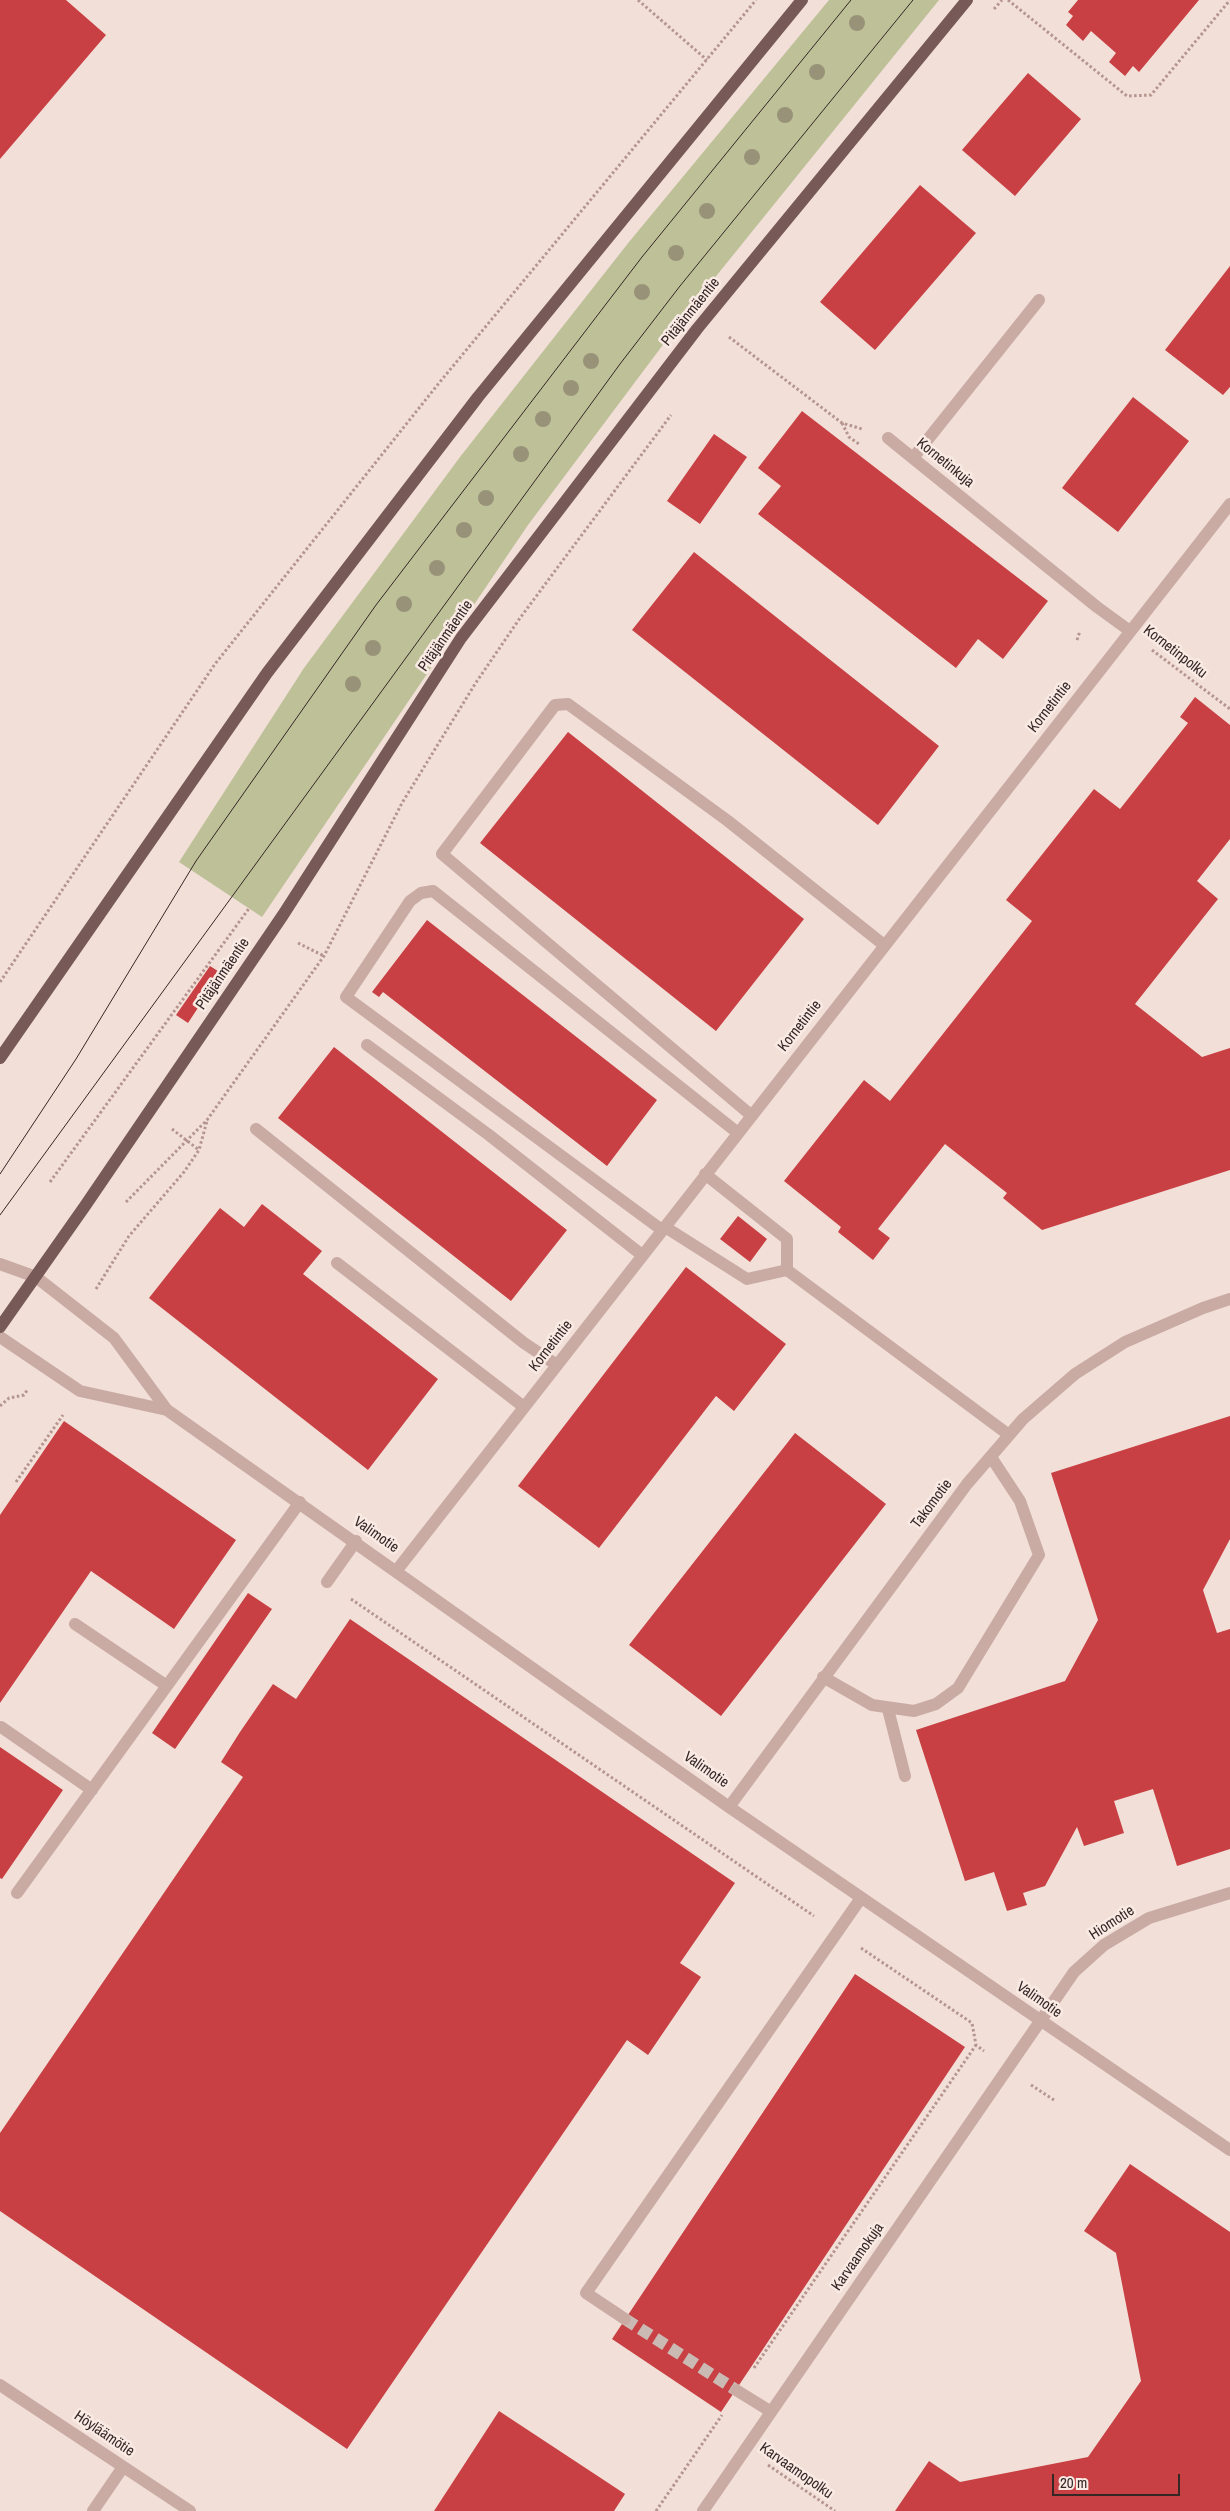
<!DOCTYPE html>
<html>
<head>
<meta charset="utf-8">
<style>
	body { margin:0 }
	#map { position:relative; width:1230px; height:2511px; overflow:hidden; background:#f1dfd8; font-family:"Archivo Narrow",sans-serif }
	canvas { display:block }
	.scale { position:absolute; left:1052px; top:2474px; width:128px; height:22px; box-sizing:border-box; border:2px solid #352726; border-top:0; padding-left:6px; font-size:15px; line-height:18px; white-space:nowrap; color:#352726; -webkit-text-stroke:4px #f9eae4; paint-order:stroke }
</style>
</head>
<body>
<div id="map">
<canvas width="1230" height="2511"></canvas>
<div class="scale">20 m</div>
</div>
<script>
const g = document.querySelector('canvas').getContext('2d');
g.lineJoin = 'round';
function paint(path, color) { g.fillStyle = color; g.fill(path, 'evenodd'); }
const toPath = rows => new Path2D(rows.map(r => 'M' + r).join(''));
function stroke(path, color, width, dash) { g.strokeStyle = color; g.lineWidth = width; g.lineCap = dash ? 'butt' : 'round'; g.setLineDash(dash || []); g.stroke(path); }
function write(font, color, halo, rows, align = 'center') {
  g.font = font + ' "Archivo Narrow",sans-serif'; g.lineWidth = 5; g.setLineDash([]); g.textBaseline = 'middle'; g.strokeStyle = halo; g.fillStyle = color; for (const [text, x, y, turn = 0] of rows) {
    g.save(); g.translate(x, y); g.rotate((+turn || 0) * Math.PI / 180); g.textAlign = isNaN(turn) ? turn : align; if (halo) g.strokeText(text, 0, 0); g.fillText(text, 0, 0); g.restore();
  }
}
const green = toPath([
	[829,0,939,0,692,306,528,525,262,917,179,862,304,668,460,457,629,242]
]);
const building = toPath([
	[0,0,66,0,106,35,0,159],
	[1078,0,1199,0,1139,72,1133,66,1125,76,1109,62,1116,53,1091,31,1083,41,1066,25,1073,16,1068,12],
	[1028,73,1081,119,1015,196,962,150],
	[920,185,976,233,875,350,820,302],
	[1230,266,1230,387,1223,395,1165,350],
	[1133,397,1189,441,1118,532,1062,488],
	[802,411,1048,601,1003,659,978,639,956,668,758,514,781,486,758,468],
	[714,434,747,457,700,524,667,501],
	[694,552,939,746,878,825,632,630],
	[1195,697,1230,725,1230,839,1197,881,1218,899,1135,1004,1202,1057,1230,1048,1230,1170,1042,1230,1003,1198,1007,1193,945,1144,878,1229,890,1238,873,1260,838,1232,841,1227,784,1181,864,1080,890,1101,1032,921,1006,900,1094,789,1120,809,1188,723,1180,717],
	[568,732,804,919,716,1031,480,843],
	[427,920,657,1100,607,1166,383,992,379,997,372,992],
	[210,966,221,973,188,1023,176,1015],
	[334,1047,567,1230,511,1301,278,1118],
	[262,1204,322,1251,303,1274,438,1379,368,1470,149,1298,220,1208,244,1227],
	[738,1216,767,1239,750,1262,720,1239],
	[686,1267,786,1344,734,1411,716,1396,599,1548,518,1486],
	[1230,1416,1230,1539,1203,1590,1217,1633,1230,1629,1230,1849,1177,1866,1153,1789,1114,1801,1124,1833,1084,1846,1077,1827,1045,1886,1023,1893,1027,1905,1007,1911,994,1872,965,1881,916,1730,1065,1681,1098,1620,1051,1473],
	[64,1421,236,1540,174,1629,91,1571,0,1703,0,1515],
	[795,1433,886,1504,721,1716,629,1645],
	[248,1593,272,1609,175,1749,152,1733],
	[350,1619,735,1883,680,1963,701,1977,648,2055,627,2040,347,2449,0,2211,0,2133,243,1777,221,1762,240,1732,273,1684,296,1699],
	[0,1747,63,1790,2,1879,0,1878],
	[855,1974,965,2047,721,2412,612,2339],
	[1130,2164,1230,2232,1230,2511,895,2511,929,2461,960,2482,1088,2457,1141,2381,1116,2253,1084,2231],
	[499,2411,625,2494,614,2511,434,2511]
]);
const minorTunnel = toPath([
	[625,2319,736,2390]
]);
const path = toPath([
	[638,0,707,60],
	[1008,0,1127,96,1151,95,1230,0],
	[994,9,1002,0],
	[729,337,842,423,862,429],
	[842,423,849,437,859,444],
	[1077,640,1080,631],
	[1152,650,1230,709],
	[298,943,324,956],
	[0,982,215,664,439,383,756,0],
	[172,1129,199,1150],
	[50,1182,250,907],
	[126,1202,207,1120,324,956,402,803,475,684,520,618,671,415],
	[96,1289,129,1236,184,1172,199,1150,207,1121],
	[0,1406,9,1398,24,1395,28,1389],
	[16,1482,63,1415],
	[351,1599,814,1916],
	[861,1948,972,2023,976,2045,984,2051],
	[1031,2085,1054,2100],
	[754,2368,976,2045],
	[768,2465,835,2511],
	[656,2511,722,2415]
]);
const minor = toPath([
	[888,438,1097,607,1130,631],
	[913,458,1039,300],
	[367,1045,489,1135,642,1255],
	[752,1116,442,854,555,705,568,704,728,821,884,945],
	[256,1129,524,1343,557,1365],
	[705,1174,787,1239,787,1270,1009,1435],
	[665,1227,747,1279,787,1270],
	[662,1230,346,997,410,901,421,893,433,891,738,1133],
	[337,1263,524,1407],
	[0,1264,36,1277,114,1338,167,1410,729,1807,1230,2150],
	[0,1337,80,1391,167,1410],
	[397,1570,1230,504],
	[327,1582,356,1541],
	[75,1624,167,1686],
	[823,1677,872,1705,914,1711,936,1704,958,1688,1039,1555,1020,1501,991,1457],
	[888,1709,905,1776],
	[1,1727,92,1790],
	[729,1807,967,1484,1023,1419,1075,1374,1125,1342,1203,1308,1230,1299],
	[17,1893,300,1502],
	[625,2319,586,2293,861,1898],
	[0,2385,190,2511],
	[736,2390,770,2411],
	[93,2511,123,2467],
	[703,2511,1074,1972,1104,1945,1149,1918,1230,1893]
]);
const major = toPath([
	[0,1058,267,673,478,397,802,0],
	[0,1327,85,1206,283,915,461,638,697,329,967,0]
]);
const tram = toPath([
	[0,1174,76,1059,196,861,376,605,642,257,851,0],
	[0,1215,620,364,680,286,913,0]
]);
const trees = [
	[857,23],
	[817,72],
	[785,115],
	[752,157],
	[707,211],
	[676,253],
	[642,292],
	[591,361],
	[571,388],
	[543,419],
	[521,454],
	[486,498],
	[464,530],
	[437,568],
	[404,604],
	[373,648],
	[353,684]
];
const streetNames = [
	["Pitäjänmäentie",691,312,-51],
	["Kornetinkuja",945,463,39],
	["Pitäjänmäentie",446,636,-55],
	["Kornetinpolku",1175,652,38],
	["Kornetintie",1050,707,-52],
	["Pitäjänmäentie",223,974,-56],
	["Kornetintie",800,1026,-52],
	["Kornetintie",551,1346,-52],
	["Takomotie",932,1504,-53],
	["Valimotie",376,1535,35],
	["Valimotie",706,1770,35],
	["Hiomotie",1112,1923,-33],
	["Valimotie",1039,2000,35],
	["Karvaamokuja",858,2257,-55],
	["Höyläämötie",104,2434,34],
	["Karvaamopolku",796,2471,35]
];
paint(green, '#bec098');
paint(building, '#c84043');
stroke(minorTunnel, '#cbbab4', 12, [12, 6]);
stroke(path, '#b5958e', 3, [2.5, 2.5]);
stroke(minor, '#c9aba4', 12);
stroke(major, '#775957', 12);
stroke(tram, '#352726', 1);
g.fillStyle = '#989278';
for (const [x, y] of trees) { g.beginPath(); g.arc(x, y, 8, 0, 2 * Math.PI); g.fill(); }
write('15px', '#352726', '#f9eae4', streetNames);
</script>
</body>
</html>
